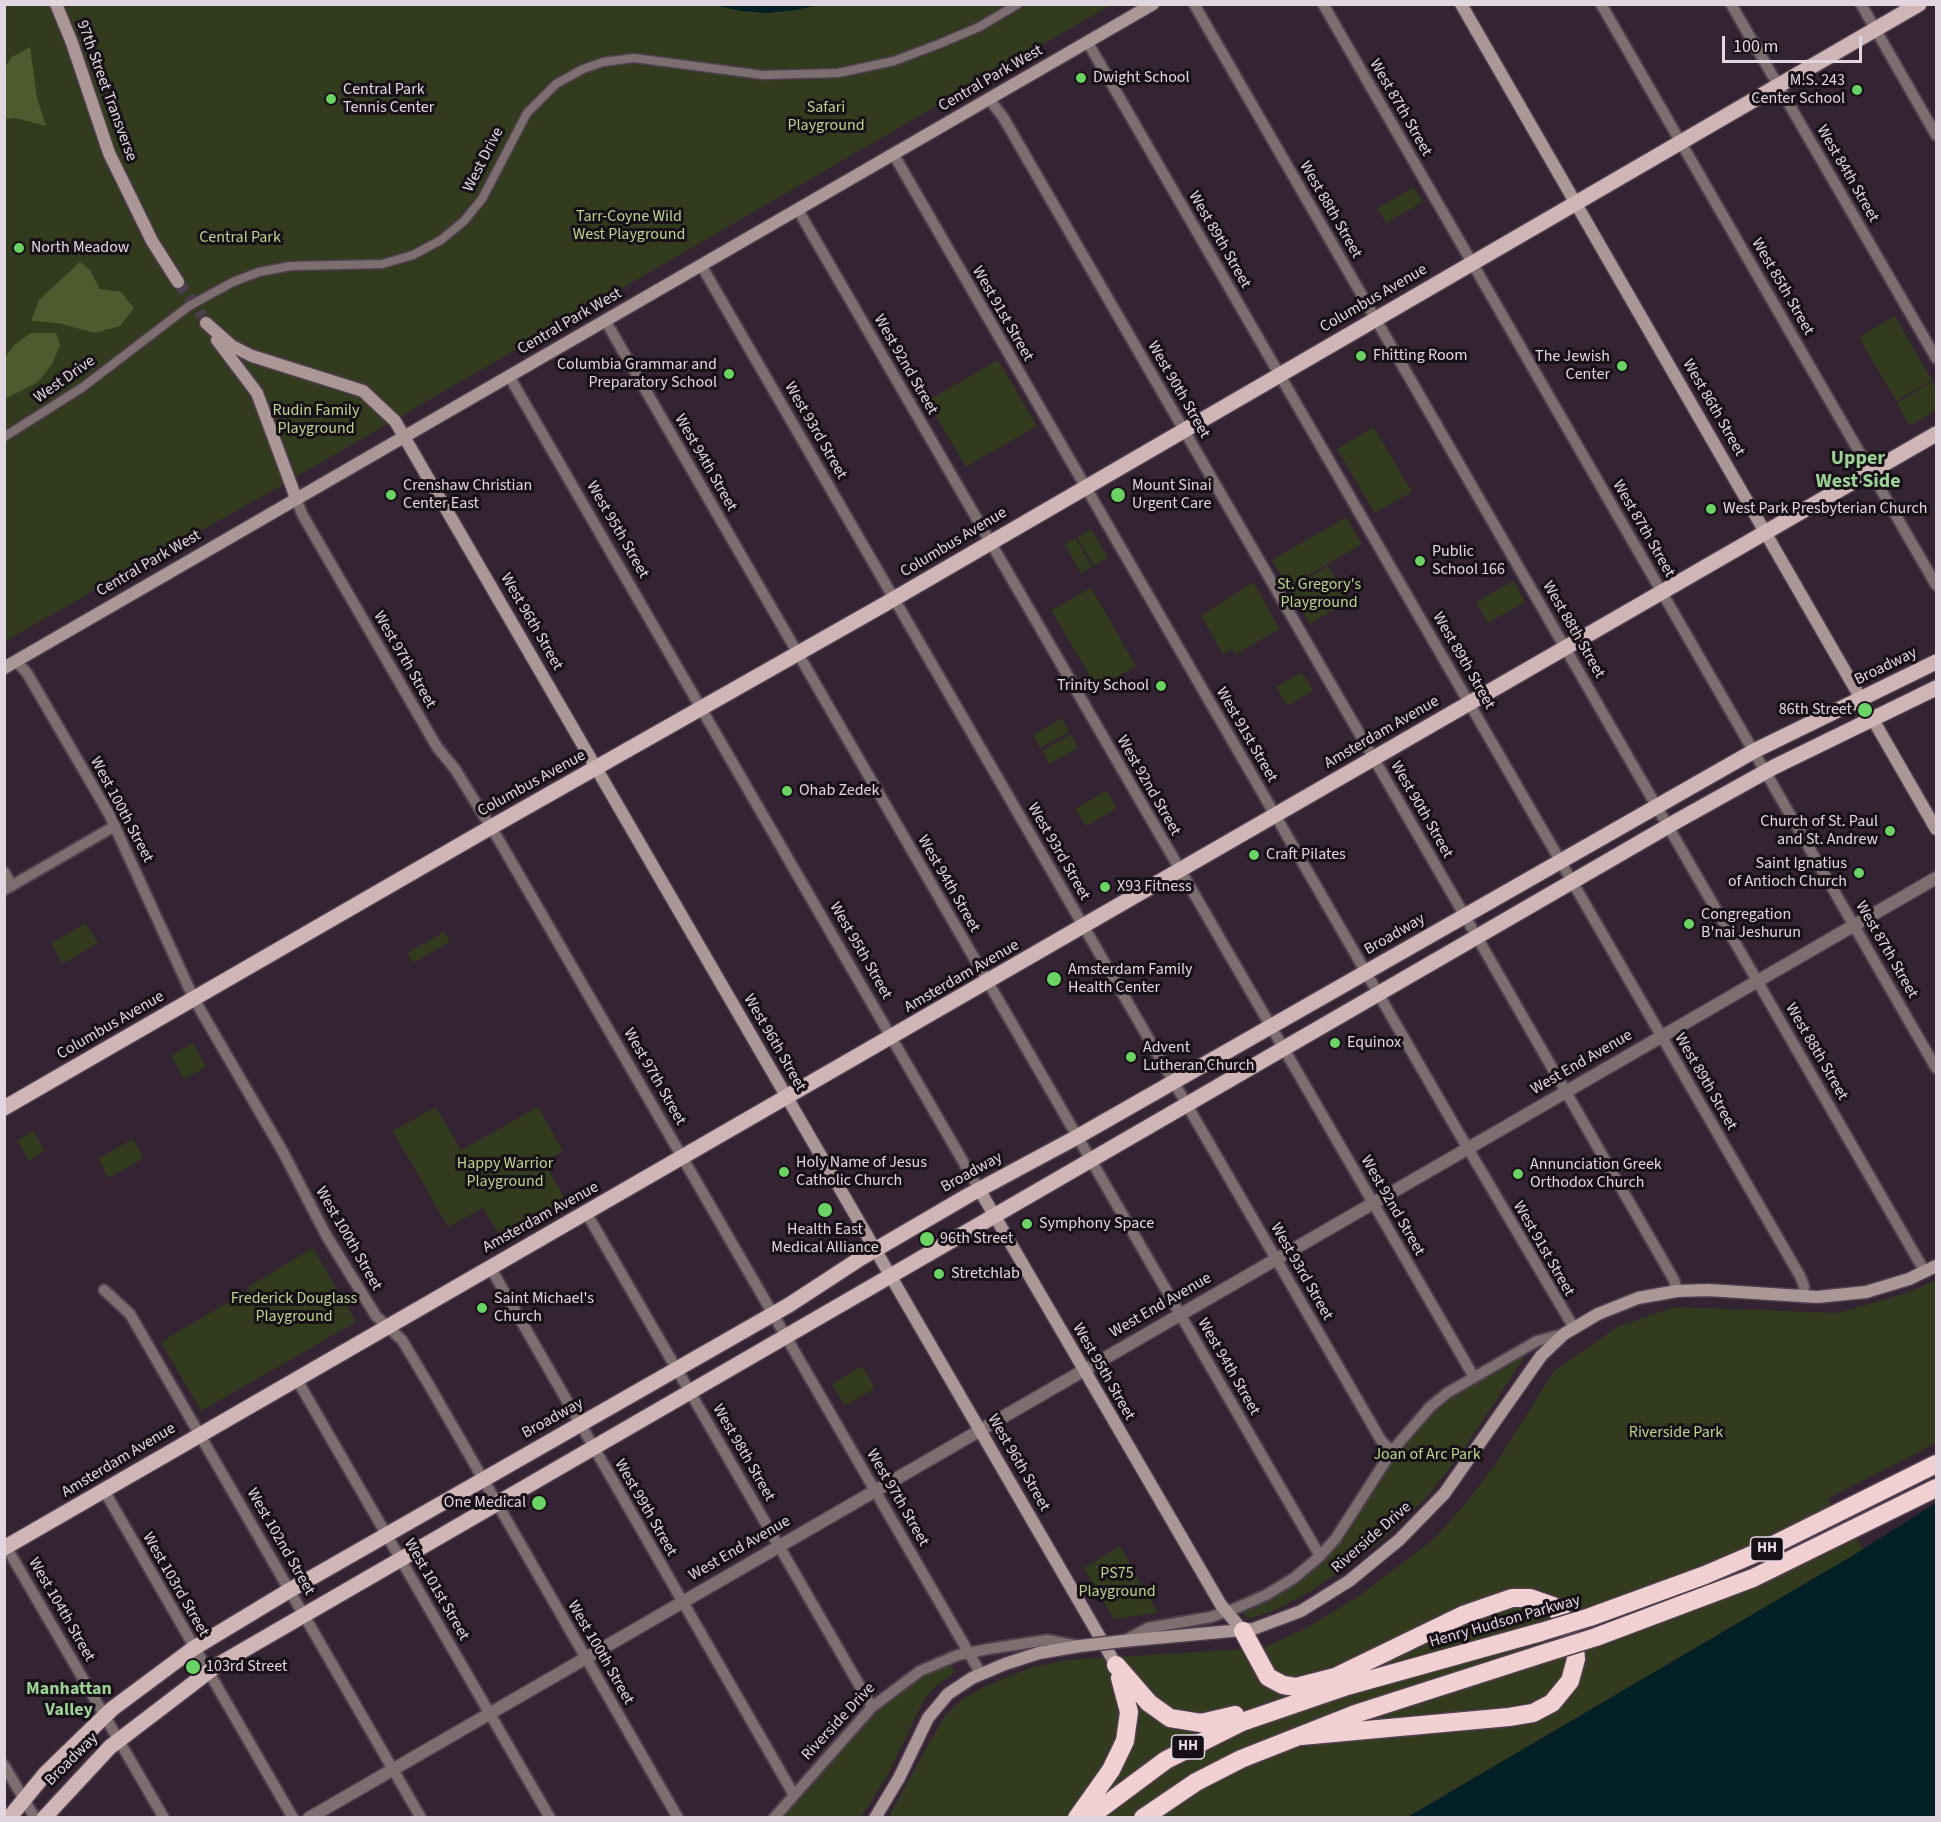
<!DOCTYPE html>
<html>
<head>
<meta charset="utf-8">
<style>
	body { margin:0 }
	#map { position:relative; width:1941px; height:1822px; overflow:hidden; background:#342333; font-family:"Source Sans 3",sans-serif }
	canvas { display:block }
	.frame { position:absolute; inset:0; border:6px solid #e2d7e1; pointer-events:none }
	.scale { position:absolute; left:1722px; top:36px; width:140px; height:27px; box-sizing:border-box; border:3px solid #e2d7e1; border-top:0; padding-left:8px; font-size:18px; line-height:21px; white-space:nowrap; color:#e2d7e1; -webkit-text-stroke:4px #171017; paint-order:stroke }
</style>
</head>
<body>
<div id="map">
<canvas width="1941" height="1822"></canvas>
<div class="frame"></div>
<div class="scale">100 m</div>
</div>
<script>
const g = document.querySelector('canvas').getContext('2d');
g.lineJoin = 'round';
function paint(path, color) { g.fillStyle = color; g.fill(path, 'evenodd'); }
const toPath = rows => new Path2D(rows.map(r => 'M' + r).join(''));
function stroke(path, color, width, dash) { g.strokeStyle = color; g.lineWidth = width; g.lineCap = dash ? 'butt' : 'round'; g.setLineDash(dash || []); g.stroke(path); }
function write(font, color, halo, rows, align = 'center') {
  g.font = font + ' "Source Sans 3",sans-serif'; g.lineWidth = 6; g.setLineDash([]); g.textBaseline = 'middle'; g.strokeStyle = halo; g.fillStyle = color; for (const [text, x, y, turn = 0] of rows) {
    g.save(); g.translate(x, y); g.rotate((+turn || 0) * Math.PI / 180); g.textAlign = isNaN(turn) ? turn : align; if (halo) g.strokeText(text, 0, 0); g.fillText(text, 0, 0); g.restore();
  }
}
const green = toPath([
	[5,5,1111,5,277,488,5,641],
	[1414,187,1423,202,1386,223,1377,208],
	[1895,316,1932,380,1896,401,1859,337],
	[998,360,1037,426,966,467,927,401],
	[1933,381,1936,387,1936,410,1910,426,1897,403],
	[1374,427,1412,492,1375,513,1337,449],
	[1346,517,1362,544,1288,587,1272,560],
	[1091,529,1108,558,1094,566,1077,537],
	[1075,538,1092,567,1081,573,1065,544],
	[1328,566,1349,601,1310,624,1289,589],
	[1513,581,1525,602,1488,623,1476,602],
	[1253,582,1280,629,1236,654,1232,649,1223,654,1201,616],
	[1091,588,1136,666,1097,688,1051,610],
	[1302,672,1313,691,1287,706,1276,687],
	[1062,718,1069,732,1040,748,1033,735],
	[1071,734,1078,748,1049,764,1042,751],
	[1106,791,1117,808,1086,826,1075,809],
	[86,923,98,943,62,964,51,943],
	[444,932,450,942,413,963,407,953],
	[193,1043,206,1067,184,1079,171,1056],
	[436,1107,461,1150,538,1107,563,1151,544,1162,566,1200,501,1237,483,1208,448,1227,393,1131],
	[33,1131,45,1151,29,1161,17,1141],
	[133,1139,144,1158,109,1178,98,1159],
	[313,1248,356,1322,201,1411,161,1342,249,1290,248,1287],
	[1936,1280,1936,1443,1827,1499,1864,1549,1407,1817,888,1818,944,1717,959,1702,981,1688,1030,1668,1066,1660,1263,1648,1310,1626,1359,1596,1435,1538,1465,1504,1495,1465,1554,1371,1619,1326,1675,1307,1838,1313,1907,1293],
	[1527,1353,1460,1455,1425,1499,1401,1522,1376,1545,1313,1590,1273,1611,1248,1619,1242,1611,1261,1603,1301,1577,1429,1413,1454,1394],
	[862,1366,875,1388,845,1406,832,1384],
	[1120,1546,1158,1613,1114,1619,1084,1568],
	[950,1663,955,1672,936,1686,925,1698,887,1776,861,1817,780,1818,877,1707,921,1676]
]);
const forest = toPath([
	[30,47,37,98,46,126,15,118,5,119,5,67,12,57],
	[80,262,90,270,100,289,121,292,134,308,120,326,95,333,58,323,31,321,39,300],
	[31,333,56,333,60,345,52,364,38,382,5,399,5,358,14,345]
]);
const water = toPath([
	[714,5,818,5,796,10,767,13,741,11],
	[1936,1503,1936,1817,1408,1817,1852,1556]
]);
const secondaryTunnel = toPath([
	[178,282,202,316]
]);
const pedestrian = toPath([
	[4,437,83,387,189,306,233,282,259,272,291,266,382,264,413,255,441,240,464,221,482,199,527,113,556,84,583,69,603,62,634,58,763,75,838,73,894,61,939,44,979,27,1018,4]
]);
const minor = toPath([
	[1194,4,1925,1272],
	[1323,4,1936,1068],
	[1601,4,1936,585],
	[1731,4,1936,358],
	[1861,4,1936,135],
	[1088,43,1800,1276,1804,1286,1803,1297],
	[989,99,1003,117,1477,937,1674,1280,1677,1291],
	[894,155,1457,1130,1574,1328],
	[798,210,1474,1377],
	[701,265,1382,1442,1392,1451],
	[605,320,1320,1556],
	[509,376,979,1189],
	[296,498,302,514,437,747,455,769,500,842,981,1674],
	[16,661,27,673,109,814,194,999,283,1152,326,1235,376,1316,402,1340,429,1385,678,1818],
	[4,872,12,886],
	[4,890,115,826],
	[587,1214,872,1707],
	[490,1267,794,1795],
	[104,1290,130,1314,421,1818],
	[296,1378,550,1818],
	[105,1492,293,1818],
	[4,1543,164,1818],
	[1124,1641,1148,1628,1211,1617,1234,1609,1266,1595,1294,1578,1320,1556,1336,1538,1392,1451,1430,1407,1447,1393,1537,1341,1564,1334],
	[4,1765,35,1818],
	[774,1818,872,1707,920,1671,958,1655,988,1649,1047,1640,1074,1645]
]);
const tertiary = toPath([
	[309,1818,1936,878]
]);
const secondary = toPath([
	[56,4,72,43,109,153,152,241,178,282],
	[1461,4,1936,829],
	[206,323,232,346,252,356,363,391,395,421,1116,1665],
	[217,340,257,393,296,498],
	[4,668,1153,4],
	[979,1189,1221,1605,1243,1631],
	[1123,1641,1253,1629,1301,1611,1349,1581,1399,1540,1444,1494,1541,1356,1564,1334,1598,1314,1638,1298,1677,1291,1708,1290,1817,1297,1866,1292,1909,1279,1936,1266],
	[875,1818,899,1778,928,1718,948,1694,972,1678,1005,1664,1039,1653,1080,1646]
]);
const primary = toPath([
	[4,1108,479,834,885,604,1919,4],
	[4,1548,1936,434],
	[9,1818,45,1774,112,1709,194,1648,290,1590,789,1305,861,1258,969,1195,1077,1137,1754,751,1936,662],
	[44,1818,110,1747,216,1666,1677,821,1774,767,1936,688]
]);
const motorway = toPath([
	[1590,1617,1705,1575,1761,1551,1936,1464],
	[1243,1631,1268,1677,1283,1685,1296,1687,1335,1677,1463,1615,1512,1598,1530,1598,1553,1606,1562,1616,1574,1637,1576,1659,1570,1681,1552,1703,1533,1713,1509,1717,1301,1736],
	[1596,1637,1753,1578,1936,1488],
	[1116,1665,1149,1703,1170,1718,1201,1723,1235,1715],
	[1077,1818,1111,1770,1125,1741,1129,1712,1120,1678],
	[1088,1818,1166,1760,1242,1722,1347,1686,1541,1632],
	[1143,1818,1196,1782,1241,1759,1355,1714,1548,1652]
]);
const secondaryBridge = toPath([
	[1080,1646,1123,1641]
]);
const motorwayBridge = toPath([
	[1541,1632,1590,1617],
	[1548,1652,1596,1637]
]);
const markers = [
	[1081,78,6,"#6bd363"],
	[1857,90,6,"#6bd363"],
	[331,99,6,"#6bd363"],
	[19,248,6,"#6bd363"],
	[1361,356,6,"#6bd363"],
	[1622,366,6,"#6bd363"],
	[729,374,6,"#6bd363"],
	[391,495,6,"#6bd363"],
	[1118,495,8,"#6bd363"],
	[1711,509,6,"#6bd363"],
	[1420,561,6,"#6bd363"],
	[1161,686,6,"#6bd363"],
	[1865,710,8,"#6bd363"],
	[787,791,6,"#6bd363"],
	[1890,831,6,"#6bd363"],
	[1254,855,6,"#6bd363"],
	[1859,873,6,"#6bd363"],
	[1105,887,6,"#6bd363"],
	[1689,924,6,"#6bd363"],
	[1054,979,8,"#6bd363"],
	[1335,1043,6,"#6bd363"],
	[1131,1057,6,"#6bd363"],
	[784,1172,6,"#6bd363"],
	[1518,1174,6,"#6bd363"],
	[825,1210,8,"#6bd363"],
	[1027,1224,6,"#6bd363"],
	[927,1239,8,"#6bd363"],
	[939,1274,6,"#6bd363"],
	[482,1308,6,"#6bd363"],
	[539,1503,8,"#6bd363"],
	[193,1667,8,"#6bd363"]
];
const shields = [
	[1767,1549,33],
	[1188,1747,33]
];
const shieldNames = [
	["HH",1767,1549],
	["HH",1188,1747]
];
const poiNames = [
	["Dwight School",1093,78],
	["M.S. 243",1845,81,"right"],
	["Center School",1845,99,"right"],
	["Central Park",343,90],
	["Tennis Center",343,108],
	["North Meadow",31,248],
	["Fhitting Room",1373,356],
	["The Jewish",1610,357,"right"],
	["Center",1610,375,"right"],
	["Columbia Grammar and",717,365,"right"],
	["Preparatory School",717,383,"right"],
	["Crenshaw Christian",403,486],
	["Center East",403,504],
	["Mount Sinai",1132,486],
	["Urgent Care",1132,504],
	["West Park Presbyterian Church",1723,509],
	["Public",1432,552],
	["School 166",1432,570],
	["Trinity School",1149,686,"right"],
	["86th Street",1852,710,"right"],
	["Ohab Zedek",799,791],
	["Church of St. Paul",1878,822,"right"],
	["and St. Andrew",1878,840,"right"],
	["Craft Pilates",1266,855],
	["Saint Ignatius",1847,864,"right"],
	["of Antioch Church",1847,882,"right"],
	["X93 Fitness",1117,887],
	["Congregation",1701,915],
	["B'nai Jeshurun",1701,933],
	["Amsterdam Family",1068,970],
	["Health Center",1068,988],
	["Equinox",1347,1043],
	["Advent",1143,1048],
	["Lutheran Church",1143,1066],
	["Holy Name of Jesus",796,1163],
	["Catholic Church",796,1181],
	["Annunciation Greek",1530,1165],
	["Orthodox Church",1530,1183],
	["Symphony Space",1039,1224],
	["Health East",825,1230,"center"],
	["Medical Alliance",825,1248,"center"],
	["96th Street",940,1239],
	["Stretchlab",951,1274],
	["Saint Michael's",494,1299],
	["Church",494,1317],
	["One Medical",526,1503,"right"],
	["103rd Street",206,1667]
];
const streetNames = [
	["Central Park West",991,79,-30],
	["97th Street Transverse",106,91,70],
	["West 87th Street",1400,108,60],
	["West Drive",484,160,-63],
	["West 84th Street",1847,174,60],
	["West 88th Street",1330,210,60],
	["West 89th Street",1219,240,60],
	["West 85th Street",1782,287,60],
	["Columbus Avenue",1374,299,-30],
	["West 91st Street",1002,314,60],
	["Central Park West",570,322,-30],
	["West 92nd Street",905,365,60],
	["West Drive",65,380,-35],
	["West 90th Street",1178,390,60],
	["West 86th Street",1713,408,60],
	["West 93rd Street",815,431,60],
	["West 94th Street",705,463,60],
	["West 87th Street",1643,529,60],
	["West 95th Street",617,530,60],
	["Columbus Avenue",954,543,-31],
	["Central Park West",149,564,-30],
	["West 96th Street",531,622,60],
	["West 88th Street",1573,630,60],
	["West 97th Street",404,660,60],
	["West 89th Street",1463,661,60],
	["Broadway",1886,667,-26],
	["Amsterdam Avenue",1382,733,-30],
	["West 91st Street",1246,735,60],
	["Columbus Avenue",532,784,-29],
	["West 92nd Street",1148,786,60],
	["West 100th Street",121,810,62],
	["West 90th Street",1421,810,60],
	["West 93rd Street",1058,852,60],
	["West 94th Street",948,884,60],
	["Broadway",1395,935,-30],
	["West 87th Street",1886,950,60],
	["West 95th Street",860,951,60],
	["Amsterdam Avenue",962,977,-30],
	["Columbus Avenue",111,1026,-30],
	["West 96th Street",774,1043,60],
	["West 88th Street",1816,1052,60],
	["West End Avenue",1582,1063,-30],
	["West 97th Street",654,1077,60],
	["West 89th Street",1705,1082,60],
	["Broadway",972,1173,-29],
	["West 92nd Street",1392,1206,60],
	["Amsterdam Avenue",541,1218,-29],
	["West 100th Street",348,1239,60],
	["West 91st Street",1543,1249,60],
	["West 93rd Street",1301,1272,60],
	["West End Avenue",1161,1306,-30],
	["West 94th Street",1228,1367,60],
	["West 95th Street",1103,1372,60],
	["Broadway",553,1419,-29],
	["West 98th Street",743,1453,60],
	["Amsterdam Avenue",119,1461,-31],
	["West 96th Street",1018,1463,60],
	["West 97th Street",897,1498,60],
	["West 99th Street",645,1508,60],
	["Riverside Drive",1372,1538,-41],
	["West 102nd Street",280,1542,60],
	["West End Avenue",740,1549,-30],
	["West 103rd Street",175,1585,60],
	["West 101st Street",436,1590,60],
	["West 104th Street",61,1610,60],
	["Henry Hudson Parkway",1505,1622,-16],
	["West 100th Street",600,1653,60],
	["Riverside Drive",839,1722,-47],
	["Broadway",72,1760,-45]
];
const parkNames = [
	["Safari",826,108],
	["Playground",826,126],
	["Tarr-Coyne Wild",629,217],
	["West Playground",629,235],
	["Central Park",240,238],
	["Rudin Family",316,411],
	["Playground",316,429],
	["St. Gregory's",1319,585],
	["Playground",1319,603],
	["Happy Warrior",505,1164],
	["Playground",505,1182],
	["Frederick Douglass",294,1299],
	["Playground",294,1317],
	["Riverside Park",1676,1433],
	["Joan of Arc Park",1427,1455],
	["PS75",1117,1574],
	["Playground",1117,1592]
];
const neighbourhoodNames = [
	["Manhattan",69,1690],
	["Valley",69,1711]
];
const quarterNames = [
	["Upper",1858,460],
	["West Side",1858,483]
];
paint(green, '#323b1d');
paint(forest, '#4e5b2f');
paint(water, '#002025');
stroke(secondaryTunnel, '#4e3e4d', 12, [12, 6]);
stroke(pedestrian, '#50404f', 11);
stroke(minor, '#50404f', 14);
stroke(tertiary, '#50404f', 15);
stroke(secondary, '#50404f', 15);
stroke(primary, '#50404f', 18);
stroke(motorway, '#50404f', 21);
stroke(pedestrian, '#7d6f70', 8);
stroke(minor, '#7d6f70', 10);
stroke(tertiary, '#7d6f70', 12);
stroke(secondary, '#ac9797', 12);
stroke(primary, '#d0b5b6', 15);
stroke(motorway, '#f1d0d2', 18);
stroke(secondaryBridge, '#50404f', 15, []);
stroke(motorwayBridge, '#50404f', 21, []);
stroke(secondaryBridge, '#ac9797', 12);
stroke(motorwayBridge, '#f1d0d2', 18);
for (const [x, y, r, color] of markers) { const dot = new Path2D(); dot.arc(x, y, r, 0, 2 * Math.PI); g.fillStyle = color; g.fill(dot); stroke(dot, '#171017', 2); }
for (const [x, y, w] of shields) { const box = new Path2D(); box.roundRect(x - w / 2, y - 12, w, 24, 4.5); g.fillStyle = '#171017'; g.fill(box); stroke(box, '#e2d7e1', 1.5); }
write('bold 15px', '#e2d7e1', null, shieldNames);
write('16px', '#e2d7e1', '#171017', poiNames, 'left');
write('16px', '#e2d7e1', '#171017', streetNames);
write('16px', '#bcd48b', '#171017', parkNames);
write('bold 18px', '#9bd195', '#171017', neighbourhoodNames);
write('bold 20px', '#9bd195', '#171017', quarterNames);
</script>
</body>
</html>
